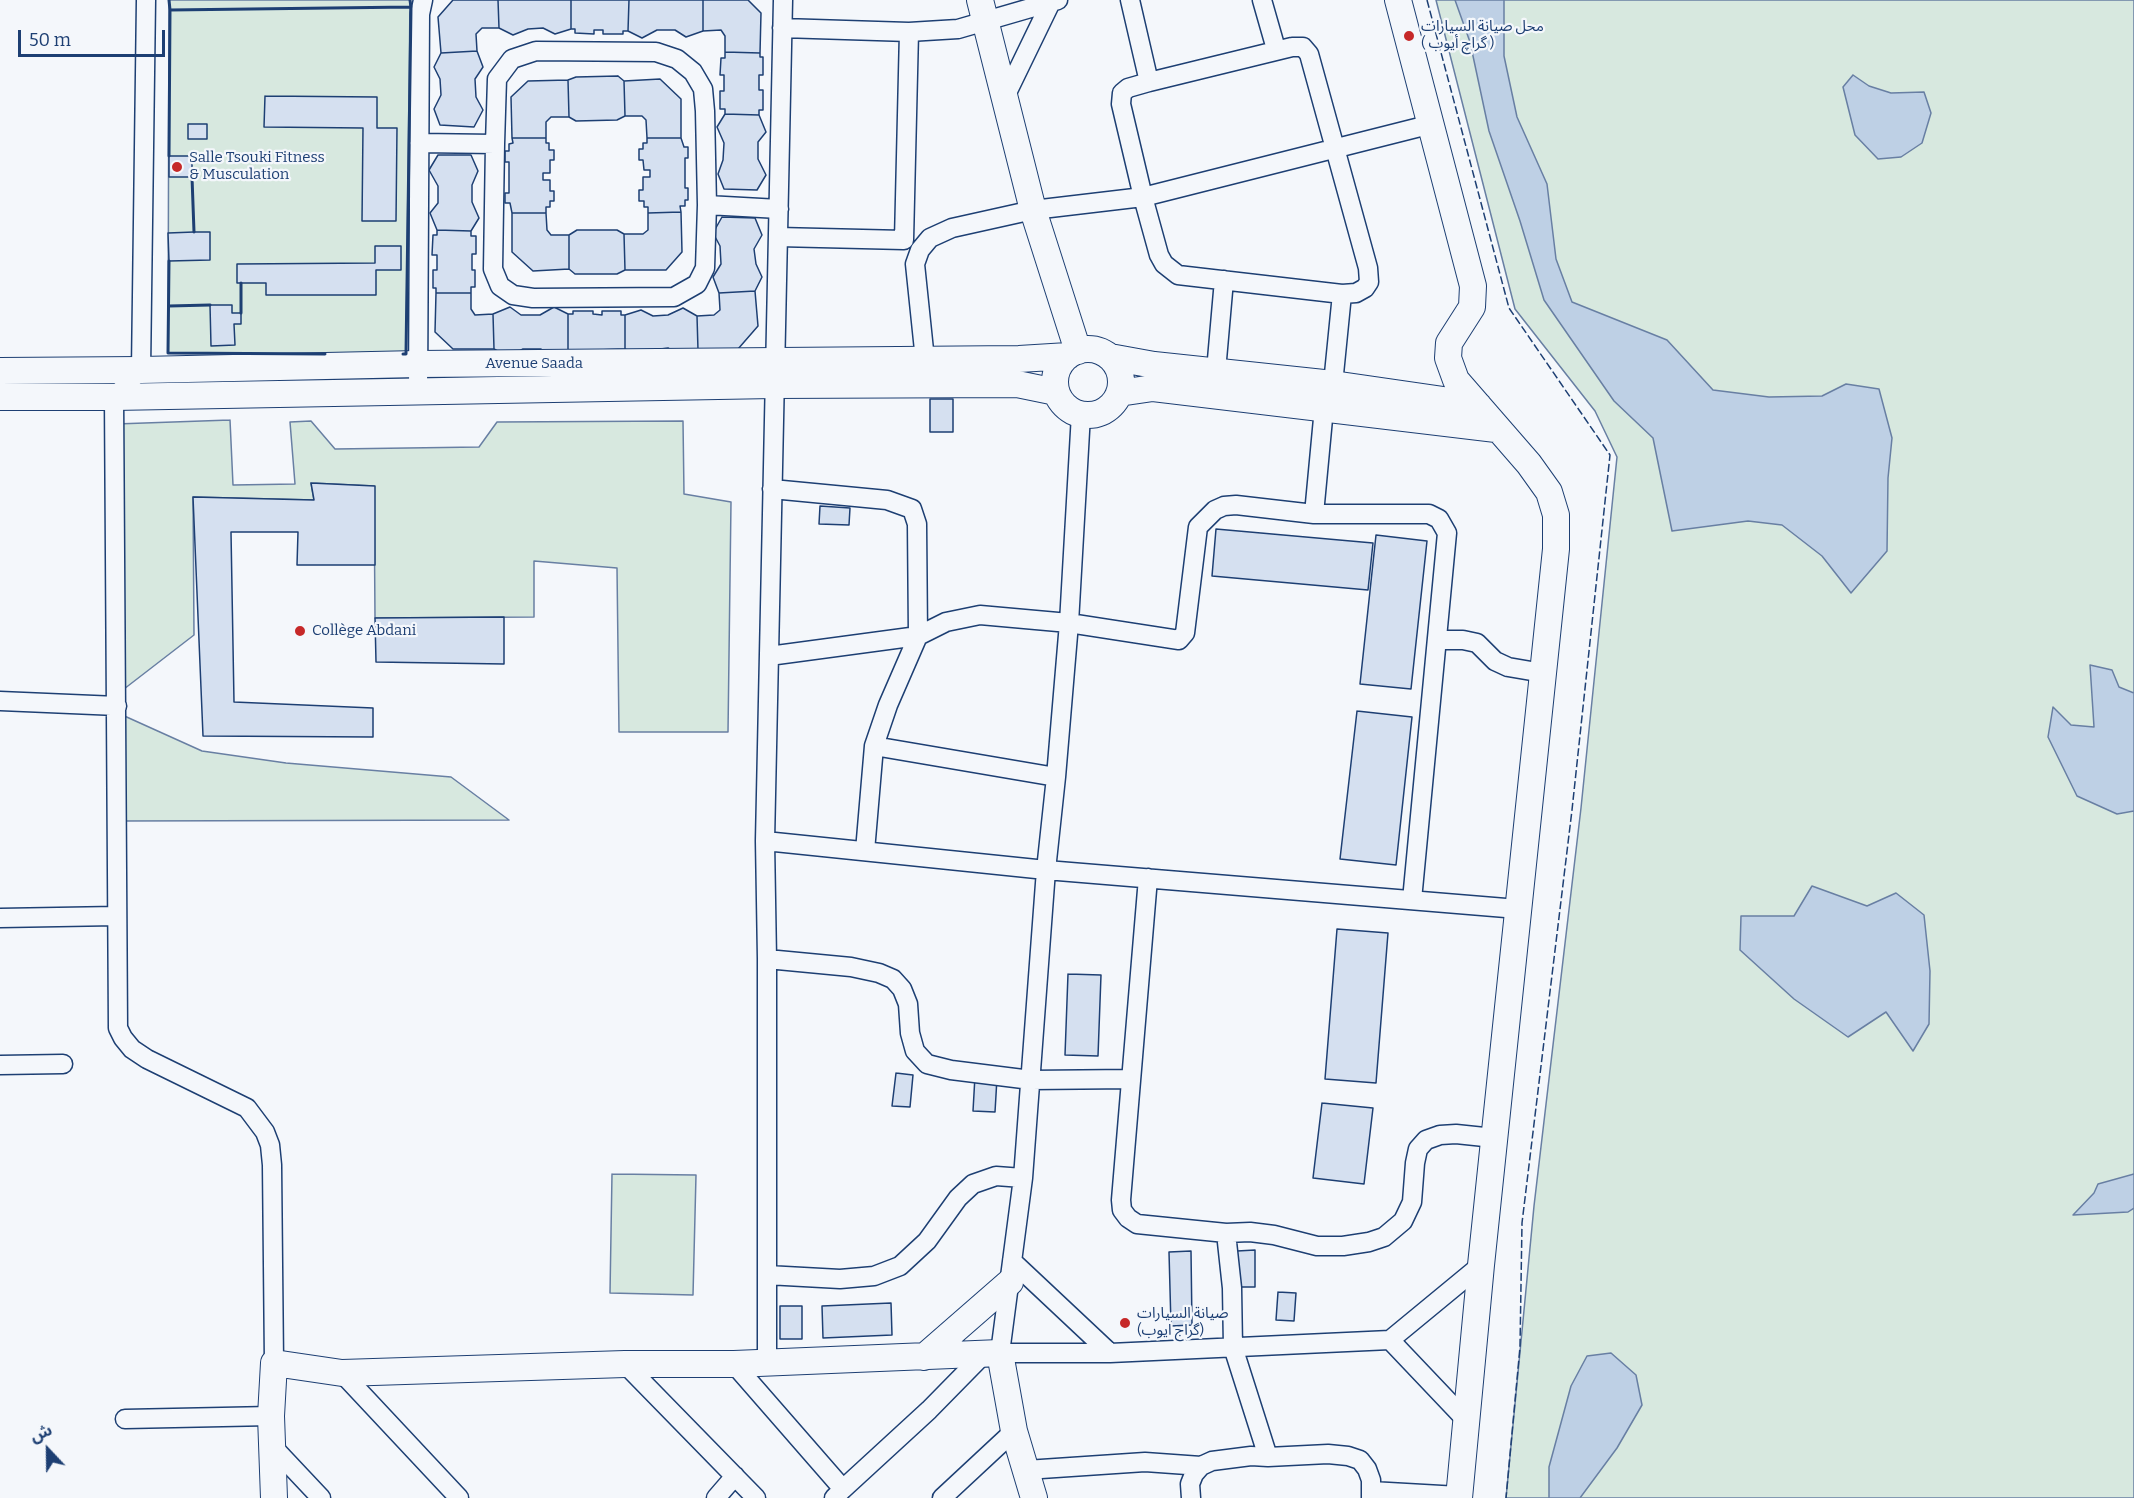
<!DOCTYPE html>
<html>
<head>
<meta charset="utf-8">
<style>
	body { margin:0 }
	#map { position:relative; width:2134px; height:1498px; overflow:hidden; background:#f4f7fb; font-family:Bitter,"Noto Sans Arabic",serif }
	canvas { display:block }
	.north { position:absolute; left:18px; top:1420px; width:60px; height:60px; -webkit-text-stroke:4px #f4f7fb; paint-order:stroke; rotate:338deg; font-size:16px; font-weight:700; line-height:24px; text-align:center; color:#1d3f73 }
	.north::after { content:''; display:block; margin:auto; width:21px; height:27px; background:#1d3f73; clip-path:polygon(50% 0,100% 100%,50% 72%,0 100%) }
	.scale { position:absolute; left:18px; top:30px; width:147px; height:27px; box-sizing:border-box; border:3px solid #1d3f73; border-top:0; padding-left:8px; font-size:18px; line-height:21px; white-space:nowrap; color:#1d3f73; -webkit-text-stroke:4px #f4f7fb; paint-order:stroke }
</style>
</head>
<body>
<div id="map">
<canvas width="2134" height="1498"></canvas>
<div class="north">ش</div>
<div class="scale">50 m</div>
</div>
<script>
const g = document.querySelector('canvas').getContext('2d');
g.lineJoin = 'round';
function paint(path, color) { g.fillStyle = color; g.fill(path, 'evenodd'); }
const toPath = rows => new Path2D(rows.map(r => 'M' + r).join(''));
function stroke(path, color, width, dash) { g.strokeStyle = color; g.lineWidth = width; g.lineCap = dash ? 'butt' : 'round'; g.setLineDash(dash || []); g.stroke(path); }
function write(font, color, halo, rows, align = 'center') {
  g.font = font + ' Bitter,"Noto Sans Arabic",serif'; g.lineWidth = 4.5; g.setLineDash([]); g.textBaseline = 'middle'; g.strokeStyle = halo; g.fillStyle = color; for (const [text, x, y, turn = 0] of rows) {
    g.save(); g.translate(x, y); g.rotate((+turn || 0) * Math.PI / 180); g.textAlign = isNaN(turn) ? turn : align; if (halo) g.strokeText(text, 0, 0); g.fillText(text, 0, 0); g.restore();
  }
}
const green = toPath([
	[169,0,410,0,406,354,168,353,169,0],
	[1436,0,2134,0,2134,1498,1506,1498,1534,1206,1581,808,1617,457,1595,411,1515,309,1436,0],
	[230,420,233,485,295,484,290,422,311,421,335,449,479,447,497,422,683,421,684,494,731,502,728,732,619,732,617,568,534,561,534,617,375,618,374,486,311,483,314,500,193,497,194,635,124,689,116,424,230,420],
	[120,714,202,751,286,763,451,777,509,820,120,821,120,714],
	[612,1174,696,1175,693,1295,610,1293,612,1174]
]);
const water = toPath([
	[1455,0,1504,0,1504,56,1517,117,1547,184,1556,259,1572,302,1667,340,1713,390,1769,397,1822,396,1846,384,1879,389,1892,438,1888,478,1887,551,1851,593,1822,556,1782,525,1748,521,1672,531,1653,438,1614,401,1544,300,1520,221,1489,131,1470,42,1455,0],
	[1853,75,1869,86,1891,93,1924,92,1931,113,1922,143,1901,157,1878,159,1855,135,1843,87,1853,75],
	[2090,665,2112,670,2119,687,2134,693,2134,811,2117,814,2077,796,2048,737,2053,707,2071,725,2094,727,2090,665],
	[1812,886,1867,906,1896,893,1924,915,1930,971,1929,1024,1913,1051,1886,1012,1848,1037,1794,999,1740,950,1741,916,1794,916,1812,886],
	[2134,1174,2134,1208,2128,1212,2073,1215,2094,1193,2098,1184,2134,1174],
	[1611,1353,1636,1375,1642,1405,1617,1448,1580,1498,1549,1498,1549,1467,1571,1386,1587,1356,1611,1353]
]);
const building = toPath([
	[453,0,498,0,499,28,482,28,476,34,477,51,441,53,438,17,453,0],
	[498,0,571,0,571,29,555,34,543,28,528,29,513,35,499,28,498,0],
	[571,0,629,0,628,31,623,31,623,34,603,34,603,30,594,30,594,34,575,33,575,29,571,29,571,0],
	[629,0,703,0,703,31,686,37,675,30,657,30,642,38,628,31,629,0],
	[703,0,748,0,761,13,760,53,725,52,725,36,721,30,703,31,703,0],
	[477,51,483,67,475,79,476,97,483,110,474,127,440,125,434,109,441,95,440,79,434,67,441,53,477,51],
	[725,52,760,53,760,57,763,57,763,75,759,75,759,90,763,90,763,110,759,110,759,115,725,114,725,109,720,109,720,91,724,91,724,75,720,75,721,58,725,58,725,52],
	[618,76,624,81,625,116,617,120,576,121,569,117,568,80,576,77,618,76],
	[660,79,681,99,681,138,647,138,646,120,642,116,625,116,624,81,660,79],
	[568,80,569,117,551,117,546,122,546,138,512,138,511,97,528,81,568,80],
	[265,96,377,97,377,128,397,128,396,221,362,221,363,128,264,127,265,96],
	[725,114,759,115,766,132,758,142,758,159,766,175,757,190,724,189,718,174,723,160,724,143,717,127,725,114],
	[188,124,207,124,207,139,188,139,188,124],
	[512,138,546,138,546,143,549,143,549,150,554,150,554,160,550,160,550,173,543,173,543,180,550,180,550,191,554,191,554,201,550,201,550,207,546,207,546,213,512,213,510,203,505,203,505,193,509,193,509,162,505,162,505,151,509,151,509,144,513,143,512,138],
	[647,138,681,138,684,147,688,147,688,158,685,158,685,188,688,188,688,200,685,200,685,206,680,206,681,212,648,213,648,207,644,207,644,201,639,201,639,190,643,190,643,177,650,177,650,170,644,170,643,160,639,160,639,149,643,149,643,143,647,143,647,138],
	[438,155,471,155,478,171,472,185,472,202,479,218,471,231,437,230,430,213,438,203,438,186,429,170,438,155],
	[169,156,192,156,192,177,169,177,169,156],
	[681,212,682,252,666,270,625,270,624,234,643,234,648,230,648,213,681,212],
	[512,213,546,213,547,230,551,235,569,235,569,269,533,271,512,252,512,213],
	[722,217,755,218,762,235,754,249,756,264,762,277,755,291,719,293,713,277,721,264,720,246,713,233,722,217],
	[437,230,471,231,471,236,476,236,476,254,472,254,472,270,475,270,475,287,471,287,471,293,436,293,436,288,433,288,433,270,437,270,437,255,432,255,433,235,437,235,437,230],
	[577,230,617,230,624,234,625,270,617,274,575,274,569,269,569,235,577,230],
	[194,232,210,232,210,260,169,261,168,233,194,232],
	[375,246,401,246,401,270,376,270,376,295,266,295,266,283,237,283,237,264,375,263,375,246],
	[755,291,758,326,738,349,698,350,697,316,714,315,720,310,719,293,755,291],
	[436,293,471,293,471,309,475,315,493,314,494,349,453,349,435,332,436,293],
	[210,305,232,305,232,313,241,313,241,324,234,324,235,345,211,346,210,305],
	[510,307,521,315,540,315,554,307,568,314,568,351,551,357,541,349,523,349,509,357,494,349,493,314,510,307],
	[683,308,697,316,698,350,682,357,668,348,653,350,638,356,625,349,625,315,641,310,653,316,668,315,683,308],
	[573,311,593,311,593,314,602,315,602,311,621,311,621,315,625,315,625,349,568,351,568,314,573,314,573,311],
	[930,399,953,399,953,432,930,432,930,399],
	[311,483,375,486,375,565,297,565,298,532,231,532,234,702,373,708,373,737,203,736,193,497,314,500,311,483],
	[820,506,850,508,849,525,819,524,820,506],
	[1216,529,1373,543,1368,590,1212,576,1216,529],
	[1376,535,1427,541,1411,689,1360,684,1376,535],
	[504,617,504,664,376,662,375,618,504,617],
	[1357,711,1412,717,1396,865,1340,859,1357,711],
	[1337,929,1388,933,1376,1083,1325,1079,1337,929],
	[1068,974,1101,975,1098,1056,1065,1055,1068,974],
	[896,1073,913,1075,910,1107,892,1106,896,1073],
	[975,1076,997,1078,995,1112,973,1111,975,1076],
	[1322,1103,1373,1108,1364,1184,1313,1178,1322,1103],
	[1255,1250,1255,1287,1238,1287,1237,1251,1255,1250],
	[1191,1251,1192,1325,1171,1326,1169,1252,1191,1251],
	[1278,1292,1296,1293,1294,1321,1276,1320,1278,1292],
	[891,1303,892,1335,823,1338,822,1306,891,1303],
	[780,1306,802,1306,802,1339,780,1339,780,1306]
]);
const street = toPath([
	[146,0,141,370,114,397,118,1028,123,1038,132,1049,147,1059,247,1108,265,1132,270,1145,272,1165,274,1363],
	[1130,0,1149,82],
	[1262,0,1276,49],
	[782,28,909,32,958,29,1058,0],
	[1292,47,1303,47,1309,54,1368,268,1369,282,1365,288,1356,293,1342,294,1178,275,1164,264,1159,255,1143,197,1121,104,1122,93,1128,88,1149,82,1292,47],
	[1004,99,1051,2,1049,0],
	[419,143,495,144,497,79,512,59,536,51,656,52,677,59,693,72,703,89,705,111,707,205,705,268,697,284,674,297,533,298,513,295,500,286,493,269,495,144],
	[707,205,779,209],
	[778,237,904,240,909,32],
	[925,360,915,264,920,250,930,238,952,228,1033,210,1143,197,1432,124],
	[1216,371,1224,280],
	[1333,384,1342,294],
	[418,393,420,14,423,0],
	[1081,414,1069,623,1056,777,1046,870,1023,1178,1000,1353,1110,1353,1390,1340],
	[772,489,887,500,912,509,917,524,918,636,888,705,874,746,1056,777],
	[1314,514,1324,408],
	[1437,640,1463,640,1477,643,1495,661,1508,667,1543,673],
	[769,656,918,636,946,622,980,615,1069,623,1179,640,1185,633,1198,527,1215,510,1224,506,1236,505,1314,514,1429,514,1439,519,1447,533,1412,900],
	[0,701,117,706],
	[765,841,1046,870,1518,909],
	[865,851,874,746],
	[1148,878,1121,1200,1122,1210,1128,1218,1137,1224,1226,1233],
	[0,918,116,916],
	[767,959,851,967,879,973,893,979,902,989,908,1004,910,1033,915,1051,927,1064,951,1070,1031,1080,1131,1079],
	[0,1065,63,1064],
	[1012,1261,1110,1353],
	[767,1275,840,1279,874,1276,900,1266,927,1241,958,1198,973,1184,996,1176,1023,1178],
	[767,1363,767,959,765,841,783,0],
	[625,1364,756,1498],
	[734,1364,843,1489,834,1498],
	[342,1373,459,1498],
	[125,1419,271,1416],
	[1466,1420,1390,1340,1481,1265],
	[273,1447,321,1498],
	[1268,1457,1233,1347,1232,1288,1226,1233,1250,1232,1274,1235,1317,1246,1343,1246,1369,1242,1384,1237,1403,1221,1412,1202,1415,1163,1418,1149,1426,1140,1440,1135,1456,1134,1494,1138],
	[1026,1470,1145,1462,1201,1466],
	[843,1489,929,1410,984,1354],
	[1371,1491,1459,1496],
	[716,1498,735,1476],
	[942,1498,1014,1431],
	[1191,1498,1190,1484,1194,1474,1201,1466,1212,1461,1251,1456,1268,1457,1328,1454,1348,1456,1360,1460,1367,1469,1371,1480,1371,1498]
]);
const secondary = toPath([
	[980,0,1033,210,1078,351],
	[1398,0,1473,286,1472,307,1449,343,1448,358,1456,380,1529,464,1549,492,1556,515,1556,549,1481,1265,1459,1498],
	'1055 382a33 33 0 1 1 66 0a33 33 0 1 1-66 0Z',
	[1110,357,1154,365,1333,384,1478,405],
	[0,371,141,370,418,364,1019,359,1068,356],
	[1119,393,1153,388,1496,429],
	[0,397,114,397,773,385,1017,384,1056,392],
	[924,1357,1010,1282],
	[274,1498,271,1416,274,1363,342,1373,625,1364,734,1364,1000,1353,1014,1431,1034,1498]
]);
const fence = toPath([
	[1427,0,1509,308,1610,455,1572,810,1522,1223,1520,1347,1506,1498]
]);
const wall = toPath([
	[169,0,170,10,411,7,410,0],
	[169,156,170,10],
	[192,177,194,232],
	[169,261,168,353,325,354],
	[169,306,210,305],
	[241,313,241,283],
	[403,354,406,354,411,7]
]);
const markers = [
	[1409,36,6,"#c62828"],
	[177,167,6,"#c62828"],
	[300,631,6,"#c62828"],
	[1125,1323,6,"#c62828"]
];
const poiNames = [
	["محل صيانة السيارات",1421,27],
	["( گراچ أيوب )",1421,44],
	["Salle Tsouki Fitness",189,158],
	["& Musculation",189,175],
	["Collège Abdani",312,631],
	["صيانة السيارات",1137,1314],
	["(گراج ايوب)",1137,1331]
];
const streetNames = [
	["Avenue Saada",534,364]
];
paint(green, '#d7e8df');
stroke(green, '#687fa3', 1.5);
paint(water, '#bed0e5');
stroke(water, '#687fa3', 1.5);
paint(building, '#d5e0f0');
stroke(building, '#1d3f73', 1.5);
stroke(street, '#1d3f73', 21);
stroke(secondary, '#1d3f73', 28);
stroke(street, '#f4f7fb', 18);
stroke(secondary, '#f4f7fb', 26);
stroke(fence, '#1d3f73', 1.5, [8, 3]);
stroke(wall, '#1d3f73', 3);
for (const [x, y, r, color] of markers) { const dot = new Path2D(); dot.arc(x, y, r, 0, 2 * Math.PI); g.fillStyle = color; g.fill(dot); stroke(dot, '#f4f7fb', 2); }
write('15px', '#1d3f73', '#f4f7fb', poiNames, 'left');
write('15px', '#1d3f73', '#f4f7fb', streetNames);
</script>
</body>
</html>
